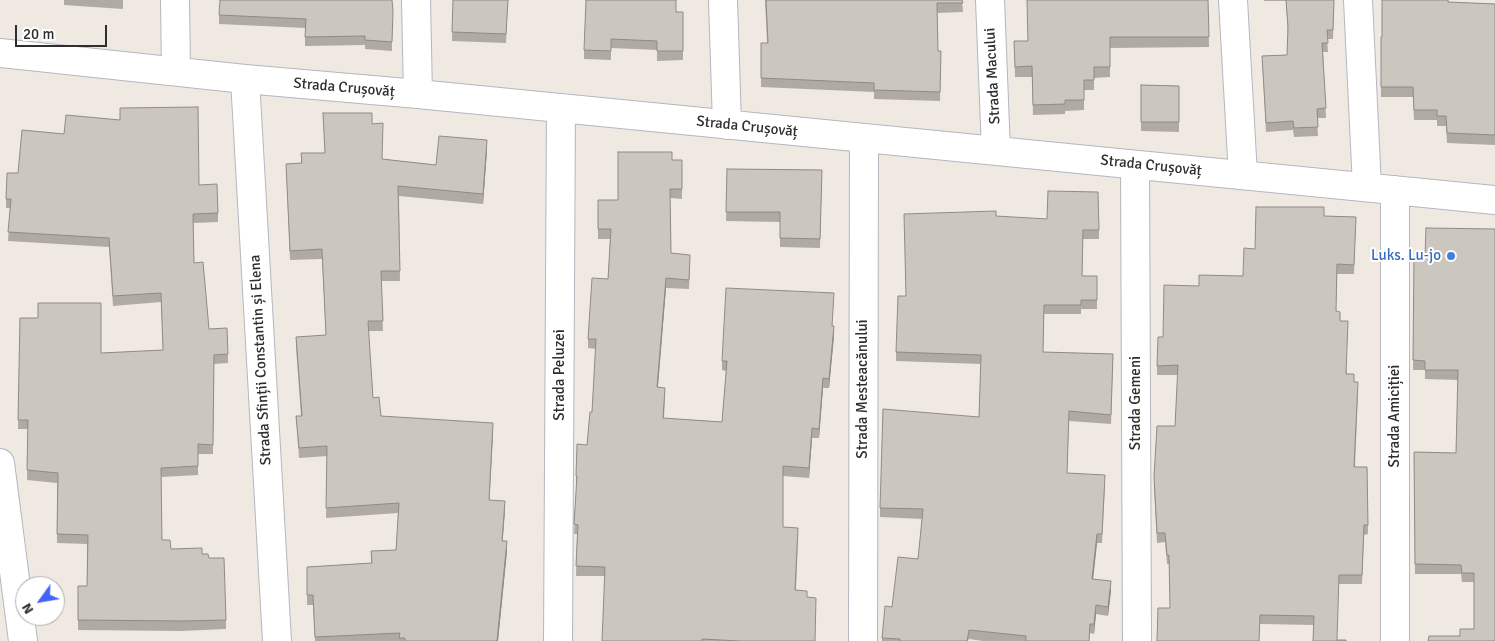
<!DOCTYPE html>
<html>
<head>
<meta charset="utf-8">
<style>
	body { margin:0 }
	#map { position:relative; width:1495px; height:641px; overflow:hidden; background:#efe9e1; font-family:Signika,sans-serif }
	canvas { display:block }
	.north { position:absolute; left:15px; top:576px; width:50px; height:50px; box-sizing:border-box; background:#fff; border:1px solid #ababab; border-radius:50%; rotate:238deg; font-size:14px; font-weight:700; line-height:20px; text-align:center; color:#2e2e2e }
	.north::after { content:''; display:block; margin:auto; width:18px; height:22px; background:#4264fb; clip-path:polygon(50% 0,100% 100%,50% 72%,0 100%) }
	.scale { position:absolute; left:15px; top:25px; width:92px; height:22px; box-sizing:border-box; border:2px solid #2e2e2e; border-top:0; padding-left:6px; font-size:15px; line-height:18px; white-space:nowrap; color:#2e2e2e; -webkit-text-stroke:4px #fff; paint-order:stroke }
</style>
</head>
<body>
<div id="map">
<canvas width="1495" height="641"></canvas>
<div class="north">N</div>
<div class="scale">20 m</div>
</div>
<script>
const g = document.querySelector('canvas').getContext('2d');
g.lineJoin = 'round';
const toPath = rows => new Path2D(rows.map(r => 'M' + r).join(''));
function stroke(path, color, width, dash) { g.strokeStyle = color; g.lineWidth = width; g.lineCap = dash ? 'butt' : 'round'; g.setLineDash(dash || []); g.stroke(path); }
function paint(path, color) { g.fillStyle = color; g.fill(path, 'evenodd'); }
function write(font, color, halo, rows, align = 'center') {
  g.font = font + ' Signika,sans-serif'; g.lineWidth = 4; g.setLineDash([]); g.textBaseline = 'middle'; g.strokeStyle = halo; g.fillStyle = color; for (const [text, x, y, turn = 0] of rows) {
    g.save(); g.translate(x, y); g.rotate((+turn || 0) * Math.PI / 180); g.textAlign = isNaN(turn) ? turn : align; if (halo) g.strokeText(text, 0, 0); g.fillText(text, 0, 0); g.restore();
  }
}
const minor = toPath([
	[175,0,176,71],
	[416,0,418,94],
	[723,0,727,125],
	[990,0,996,151],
	[1233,0,1243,175],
	[1358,0,1367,187],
	[0,53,245,79,418,94,1495,200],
	[245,79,277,641],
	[1135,165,1137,641],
	[0,463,23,641],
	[558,641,561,108],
	[863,641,864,138],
	[1395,641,1395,190]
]);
const wall = toPath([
	[64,0,123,0,123,9,64,5],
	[392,0,392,51,365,49,365,45,305,46,305,28,219,24,219,15],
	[453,0,508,0,506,43,452,41],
	[765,0,962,0,963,12,937,13,938,51,941,51,940,101,874,99,874,92,761,87,761,43,767,43],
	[1208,0,1209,47,1110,48,1110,77,1094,78,1094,90,1084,90,1084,110,1065,111,1065,114,1033,115,1032,77,1015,77,1014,41,1027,41],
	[1264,0,1334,0,1333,39,1327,39,1328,52,1323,52,1326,118,1317,118,1318,136,1294,137,1293,130,1266,132,1262,56,1287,55,1288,35,1286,1,1264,1],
	[1448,2,1495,4,1495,145,1447,143,1446,126,1437,126,1437,120,1414,120,1413,97,1381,97,1381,37,1382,37],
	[676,12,683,12,683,60,657,61,657,50,611,48,611,60,584,59,584,50],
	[1141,85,1179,86,1179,132,1141,131],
	[323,113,372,124,382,159,436,165,487,150,483,204,399,196,400,281,381,281,383,331,368,331,373,398,381,416,493,433,489,500,505,510,502,541,507,551,498,641,315,641,313,605,307,605,307,567,371,563,371,551,396,550,398,513,326,518,327,456,299,458,296,416,301,416,296,347,296,337,326,335,322,259,290,260,286,164,301,163,301,153,325,153],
	[682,160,682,199,670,198,671,253,690,264,689,289,666,288,658,387,665,398,664,418,722,422,726,371,722,370,722,361,833,326,834,336,829,388,823,388,819,438,812,438,809,478,783,476,783,527,798,537,796,590,807,597,815,641,602,641,605,576,576,576,577,534,574,534,577,486,576,485,576,476,587,445,592,412,596,349,588,348,588,339,608,279,610,239,598,239,598,200,618,200],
	[727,169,822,170,820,248,780,247,780,222,726,221],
	[199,185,218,213,218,222,193,223,194,263,209,329,228,354,228,363,214,364,213,454,198,454,198,475,161,477,162,540,171,549,202,554,209,558,226,620,226,629,181,631,78,630,78,586,87,586,87,544,57,543,57,483,27,480,28,429,18,429,20,318,101,353,163,350,161,302,113,306,109,247,8,241,10,208,6,208,6,199],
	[996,216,1099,230,1099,239,1083,239,1082,276,1097,276,1097,309,1081,309,1081,314,1044,314,1043,352,1113,354,1111,424,1069,421,1067,473,1105,484,1102,543,1097,543,1093,579,1111,591,1108,616,1096,614,1094,634,1090,633,1089,641,983,641,969,639,968,641,882,641,882,638,892,607,918,559,922,519,880,517,880,508,979,417,981,364,896,361,896,352,906,296],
	[1324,216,1356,217,1354,274,1337,274,1336,311,1340,321,1347,374,1354,382,1358,392,1355,467,1367,467,1368,534,1364,535,1362,584,1339,584,1313,641,1314,625,1260,624,1170,608,1169,564,1167,564,1165,542,1157,543,1154,486,1175,426,1178,375,1157,375,1157,366,1163,337,1199,286,1243,276,1255,249],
	[1495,229,1495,641,1460,636,1474,629,1474,582,1462,582,1461,574,1415,574,1414,452,1456,453,1458,380,1425,379,1425,370,1413,370,1414,257,1425,257]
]);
const shadedWall = toPath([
	[487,140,487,150,483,204,483,194],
	[666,278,666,288,657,397,657,387],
	[834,326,834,336,829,388,829,379],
	[823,378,823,388,819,438,819,429],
	[493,423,493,433,489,509,489,500],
	[812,428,812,438,809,478,809,468],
	[505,501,505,510,502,550,502,541],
	[1097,534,1097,543,1092,589,1092,579],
	[507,541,507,551,498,641,497,641],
	[1111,581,1111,591,1108,616,1108,607],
	[1096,605,1096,614,1094,634,1094,624]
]);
const building = toPath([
	[220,0,392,0,393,11,392,42,365,40,365,36,305,37,306,19,219,15,220,0],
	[453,0,508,0,506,34,452,32,453,0],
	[586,0,676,0,676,12,683,12,683,51,657,51,657,41,611,39,611,51,584,50,586,0],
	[766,0,962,0,963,3,937,3,938,51,941,51,940,92,874,90,874,83,761,78,761,43,768,43,766,0],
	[1027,0,1208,0,1209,37,1110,37,1110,67,1094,67,1094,80,1084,80,1084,100,1065,100,1065,104,1033,105,1032,66,1015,67,1014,41,1028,41,1027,0],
	[1286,0,1334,0,1333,30,1327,30,1328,43,1322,43,1326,108,1317,109,1318,127,1294,128,1293,121,1266,123,1262,56,1287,55,1288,27,1286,0],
	[1382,0,1448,0,1448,2,1495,4,1495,135,1447,133,1446,116,1437,116,1437,110,1414,110,1413,87,1381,87,1381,37,1382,37,1382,0],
	[1141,85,1179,86,1179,122,1141,122,1141,85],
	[198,107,199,185,217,184,218,213,193,214,194,263,203,262,209,329,227,328,228,354,214,355,213,445,198,444,198,466,161,468,162,540,170,540,171,549,202,548,202,554,208,554,209,558,224,558,226,620,181,621,78,620,78,586,87,586,88,535,57,534,58,473,27,470,28,420,18,420,20,318,38,318,38,303,101,303,101,353,163,350,161,293,113,296,109,238,8,232,11,199,6,199,7,173,18,173,22,130,64,134,66,115,120,120,120,108,198,107],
	[323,113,372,113,372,124,383,123,382,159,436,165,439,136,487,140,483,194,398,186,400,271,381,271,383,321,368,321,373,398,379,397,381,416,493,423,489,500,505,501,502,541,507,541,497,641,405,641,405,638,399,638,400,633,315,637,313,595,307,595,307,567,372,563,371,551,396,550,399,503,326,508,327,446,299,448,296,416,302,416,296,337,326,335,322,249,290,251,286,164,302,163,301,153,325,153,323,113],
	[618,152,672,152,672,160,682,160,682,189,670,189,671,253,690,255,689,280,666,278,657,387,665,388,663,418,722,422,727,361,722,361,726,288,834,293,832,326,834,326,829,379,823,378,819,429,812,428,809,468,783,466,783,527,798,528,795,590,807,591,807,597,816,598,815,641,740,641,702,639,702,641,602,641,605,567,576,566,578,525,574,524,577,476,576,476,577,444,587,445,590,412,592,412,596,339,588,339,592,278,608,279,611,229,598,229,598,200,618,200,618,152],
	[727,169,822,170,820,239,780,238,780,212,726,212,727,169],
	[1048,191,1098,192,1099,230,1083,230,1082,276,1097,276,1097,300,1081,300,1081,305,1044,305,1043,352,1113,354,1111,415,1069,411,1067,473,1105,475,1102,534,1097,534,1092,579,1111,581,1108,607,1096,605,1094,624,1090,624,1089,641,1026,641,1026,636,969,630,967,641,900,641,900,639,882,638,885,606,892,607,898,557,918,559,923,509,880,508,883,409,979,417,981,355,896,352,898,296,906,296,904,214,996,211,996,216,1047,219,1048,191],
	[1256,207,1324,207,1324,216,1356,217,1354,265,1337,264,1336,311,1340,312,1340,321,1348,321,1346,374,1354,374,1354,382,1358,382,1354,467,1367,467,1368,525,1364,525,1362,575,1339,575,1337,640,1346,640,1346,641,1313,641,1314,616,1260,615,1259,641,1157,641,1158,608,1170,608,1169,555,1167,555,1165,533,1157,533,1154,477,1157,426,1175,426,1178,365,1157,366,1158,337,1163,337,1164,285,1199,286,1199,275,1243,276,1244,248,1255,249,1256,207],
	[1426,228,1495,229,1495,641,1428,641,1429,636,1460,636,1460,629,1474,629,1474,573,1462,573,1461,565,1415,564,1414,452,1456,453,1458,370,1425,370,1425,361,1413,360,1414,257,1425,257,1426,228]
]);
const markers = [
	[1451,256,5,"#3f7fe0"]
];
const streetNames = [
	["Strada Macului",993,76,-93],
	["Strada Crușovăț",344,88,5],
	["Strada Crușovăț",747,127,6],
	["Strada Crușovăț",1151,166,6],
	["Strada Sfinții Constantin și Elena",261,360,-93],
	["Strada Peluzei",560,375,-90],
	["Strada Mesteacănului",863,389,-90],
	["Strada Gemeni",1136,403,-90],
	["Strada Amiciției",1395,416,-90]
];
const shopNames = [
	["Luks. Lu-jo",1441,256]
];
stroke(minor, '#b4b7c1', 30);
stroke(minor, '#fff', 28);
paint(wall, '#afaba4');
paint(shadedWall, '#8e8b86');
paint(building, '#cbc7bf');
stroke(building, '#8e8b86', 1);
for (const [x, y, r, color] of markers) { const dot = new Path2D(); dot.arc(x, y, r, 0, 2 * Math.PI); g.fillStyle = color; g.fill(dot); stroke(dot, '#fff', 2); }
write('15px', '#2e2e2e', '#fff', streetNames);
write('15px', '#366cbe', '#fff', shopNames, 'right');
</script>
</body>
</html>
